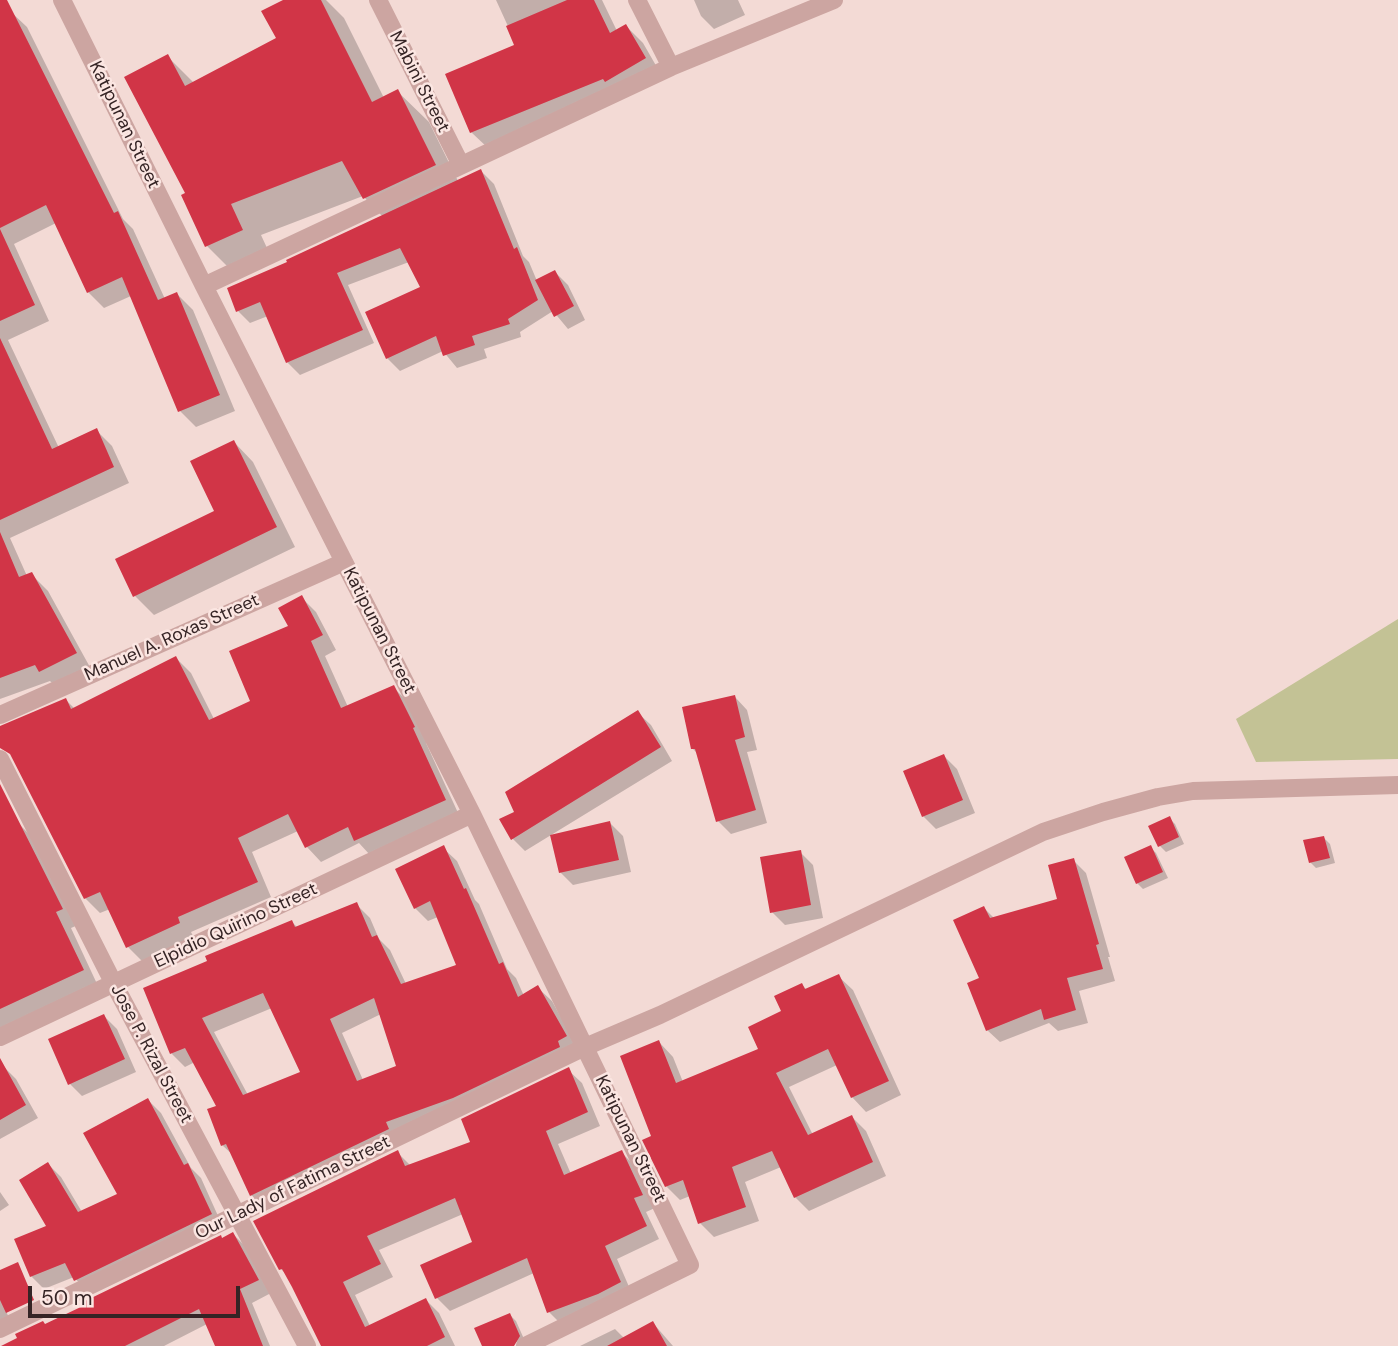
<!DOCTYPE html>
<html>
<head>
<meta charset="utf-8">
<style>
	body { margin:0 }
	#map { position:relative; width:1398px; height:1346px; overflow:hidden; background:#f3dad5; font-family:"DM Sans",sans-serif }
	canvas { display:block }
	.scale { position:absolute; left:28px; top:1286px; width:212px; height:32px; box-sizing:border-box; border:4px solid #352425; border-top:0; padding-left:9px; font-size:21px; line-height:24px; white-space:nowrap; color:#352425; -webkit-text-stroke:5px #fbe6e2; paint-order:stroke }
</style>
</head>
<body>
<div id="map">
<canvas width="1398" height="1346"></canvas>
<div class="scale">50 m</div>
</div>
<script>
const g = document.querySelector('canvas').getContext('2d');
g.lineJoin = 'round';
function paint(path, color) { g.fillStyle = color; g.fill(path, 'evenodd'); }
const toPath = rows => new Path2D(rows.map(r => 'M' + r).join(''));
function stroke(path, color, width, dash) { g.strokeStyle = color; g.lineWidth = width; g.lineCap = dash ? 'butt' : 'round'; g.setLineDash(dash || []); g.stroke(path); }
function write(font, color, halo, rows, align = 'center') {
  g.font = font + ' "DM Sans",sans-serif'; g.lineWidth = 5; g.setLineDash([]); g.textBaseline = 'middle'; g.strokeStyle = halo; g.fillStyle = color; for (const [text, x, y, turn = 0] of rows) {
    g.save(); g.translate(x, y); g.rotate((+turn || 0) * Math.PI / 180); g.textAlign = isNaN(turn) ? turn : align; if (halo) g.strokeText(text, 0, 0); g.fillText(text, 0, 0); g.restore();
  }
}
const green = toPath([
	[1398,619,1398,759,1256,762,1236,719]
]);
const shadow = toPath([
	[287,0,326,0,344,18,384,98,397,91,429,122,458,181,481,171,494,184,523,256,529,262,537,281,555,272,568,285,585,320,568,329,553,311,520,332,521,337,484,349,487,358,457,368,443,351,400,371,387,358,423,288,409,262,348,285,374,343,300,375,287,362,268,316,250,323,238,311,290,263,383,217,363,196,261,235,273,261,238,277,207,246,187,194,167,56,194,83,278,39],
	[496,0,602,0,617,31,626,26,643,43,662,76,489,149,471,132,517,46],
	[694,0,738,0,745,15,714,29,701,16],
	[11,12,27,27,123,219,133,229,165,299,177,294,193,310,235,411,196,427,180,411,131,296,104,308,88,292,56,223,14,244,49,321,8,340,59,448,96,430,112,446,129,483,10,538,27,576,32,575,48,591,91,669,56,687,50,681,0,699,0,17],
	[234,442,253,462,295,547,154,615,135,596,217,512],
	[301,597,316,612,336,650,325,656,348,707,393,687,408,702,428,742,426,743,459,815,370,855,359,843,321,862,307,847,298,831,252,852,271,897,191,932,194,938,142,961,128,947,110,909,100,913,85,898,18,766,66,700,75,709,176,658,191,673,214,719,252,702,291,627],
	[735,697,747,710,757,750,747,752,767,823,731,834,718,821,699,755,693,749],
	[638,713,651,725,672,761,525,851,512,838,517,813],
	[944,756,957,769,975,813,936,829,923,816],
	[1169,818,1175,824,1184,844,1166,852,1160,846,1151,827],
	[610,823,623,836,631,872,573,885,560,872],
	[19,824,35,840,78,925,71,928,98,986,0,1028,0,829],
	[1324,838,1330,844,1335,863,1316,868,1310,862],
	[1150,847,1156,853,1168,878,1143,889,1137,883],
	[443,848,457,861,475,900,479,904,507,969,516,978,524,996,538,988,552,1001,579,1050,265,1208,251,1195,234,1156,222,1145,218,1107,195,1062,185,1067,172,1054,145,989,209,962,292,922,298,928,356,904,370,918,379,939,390,950,406,984,459,966,438,917,428,921,415,908],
	[272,1008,302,1073,248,1095,214,1032],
	[381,1014,399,1067,363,1080,342,1033],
	[800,852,813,865,823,918,785,925,772,912],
	[1073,860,1086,873,1110,957,1108,957,1115,981,1079,991,1088,1023,1058,1031,1049,1023,1000,1042,987,1030,982,979,984,908,995,919,1059,900],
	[838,976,853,990,901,1095,866,1112,852,1097,837,1065,789,1087,813,1135,852,1117,866,1131,886,1176,809,1211,795,1197,781,1167,745,1182,759,1221,714,1237,700,1223,690,1196,680,1200,666,1186,654,1137,659,1042,673,1057,683,1082,760,1050,802,985,807,990],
	[104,1016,117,1029,136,1072,82,1096,70,1084],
	[3,1066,16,1079,38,1118,0,1139,0,1068],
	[568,1070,582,1083,600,1126,558,1144,571,1174,621,1152,634,1165,655,1208,646,1212,659,1239,617,1259,633,1296,562,1325,549,1312,534,1273,450,1311,437,1298,474,1243,463,1214,379,1250,393,1277,355,1295,370,1326,426,1300,439,1313,455,1346,330,1346,287,1275,281,1269,397,1152,411,1166,472,1143],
	[148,1100,161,1113,191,1168,201,1178,223,1227,88,1293,74,1277,44,1289,31,1276,49,1227,48,1164,61,1177,82,1212,119,1195],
	[0,1192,9,1205,0,1211],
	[233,1234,246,1247,271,1293,252,1303,270,1346,217,1346,207,1324,164,1346,60,1346],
	[0,1298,10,1320,0,1324],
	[510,1315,516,1321,524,1339,508,1346,484,1346],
	[653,1323,673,1346,580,1346,615,1329,624,1338]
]);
const building = toPath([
	[0,0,7,0,114,213,118,211,158,300,177,292,220,395,178,412,122,277,87,293,46,205,0,228],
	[283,0,321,0,372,102,398,89,436,165,363,199,342,161,231,204,243,230,205,247,181,195,185,193,124,77,168,54,185,86,276,38,261,11],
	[567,0,594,0,610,33,626,24,646,58,605,82,603,79,470,133,445,74,514,45,506,26],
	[481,169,514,249,517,247,538,300,508,319,510,324,472,336,475,345,443,356,436,336,386,359,365,312,420,287,400,248,337,273,363,330,286,363,260,302,236,312,227,288,287,262,286,260],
	[0,229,35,305,0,321],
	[555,270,574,306,554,317,535,280],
	[0,338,52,449,97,428,114,467,0,520],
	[234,440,277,527,133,597,115,559,214,511,190,461],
	[0,532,19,577,32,572,77,653,39,672,35,665,0,678],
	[302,595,323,635,311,641,341,708,394,685,415,727,413,728,446,800,354,841,348,827,305,848,288,814,238,838,258,882,178,917,180,923,126,948,100,892,84,899,10,754,0,748,0,726,66,698,71,709,176,656,209,720,250,701,229,651,288,626,278,608],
	[735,695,745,737,735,740,756,810,716,822,695,749,691,749,682,707],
	[638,710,661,747,511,840,499,819,514,812,505,792],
	[944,754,963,800,922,817,903,771],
	[0,784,63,909,56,912,84,970,0,1009],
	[1170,816,1179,837,1158,847,1148,826],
	[610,821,619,860,559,873,550,835],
	[1324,836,1330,858,1309,863,1303,840],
	[444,845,464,889,466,888,499,964,503,962,518,997,538,985,567,1036,558,1041,560,1047,453,1098,386,1122,389,1129,250,1196,226,1144,221,1146,207,1109,216,1106,185,1048,170,1054,143,988,207,961,205,956,292,920,295,927,357,902,372,937,377,935,401,984,456,965,430,901,414,909,395,869],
	[263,993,300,1072,243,1095,202,1018],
	[374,998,396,1066,357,1081,330,1019],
	[1151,845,1163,872,1136,884,1124,857],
	[801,850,811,905,770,913,760,857],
	[1074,858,1099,944,1096,945,1103,969,1067,978,1076,1010,1044,1020,1041,1009,986,1031,967,983,979,978,953,920,984,906,990,918,1057,899,1048,865],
	[839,974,889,1081,851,1098,828,1049,776,1073,808,1135,852,1115,873,1162,794,1198,772,1151,732,1167,746,1207,698,1224,683,1180,665,1187,642,1140,651,1136,620,1056,659,1040,676,1083,758,1049,748,1027,781,1011,774,996,802,983,805,989],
	[104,1014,125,1059,68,1085,48,1039],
	[0,1058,26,1105,0,1120],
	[569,1067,588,1112,546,1131,564,1175,622,1150,643,1195,634,1198,647,1226,605,1246,621,1282,598,1294,547,1313,527,1258,435,1299,420,1265,472,1242,455,1198,367,1236,381,1264,343,1282,365,1327,426,1298,445,1337,427,1346,321,1346,292,1287,282,1269,279,1270,253,1221,398,1150,405,1166,470,1142,461,1119],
	[148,1098,184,1165,188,1163,212,1214,74,1281,65,1263,30,1277,14,1239,46,1226,19,1180,48,1162,78,1212,117,1194,83,1133],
	[233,1232,259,1280,240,1289,263,1346,215,1346,199,1309,125,1346,1,1346,17,1338,15,1334,43,1321,45,1324,85,1305,83,1302,221,1235,222,1238],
	[18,1262,34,1300,6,1313,0,1300,0,1270],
	[510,1313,520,1336,514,1346,482,1346,474,1328],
	[653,1321,667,1346,607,1346]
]);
const minor = toPath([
	[62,0,204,286,472,814,690,1265,525,1346],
	[378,0,461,165],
	[637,0,671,67],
	[204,286,671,67,834,0],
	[0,715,344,562],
	[0,759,114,984,307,1346],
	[0,1037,472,814],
	[0,1329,585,1047,660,1015,1043,832,1103,812,1158,797,1193,791,1398,785]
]);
const streetNames = [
	["Mabini Street",419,82,63],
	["Katipunan Street",124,125,64],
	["Katipunan Street",379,631,63],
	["Manuel A. Roxas Street",172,638,-24],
	["Elpidio Quirino Street",236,926,-25],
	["Jose P. Rizal Street",151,1054,62],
	["Katipunan Street",630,1139,64],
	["Our Lady of Fatima Street",293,1188,-26]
];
paint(green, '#c3c295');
paint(shadow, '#0003');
paint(building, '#d13547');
stroke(minor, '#cca5a1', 18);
write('18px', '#352425', '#fbe6e2', streetNames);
</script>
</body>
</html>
